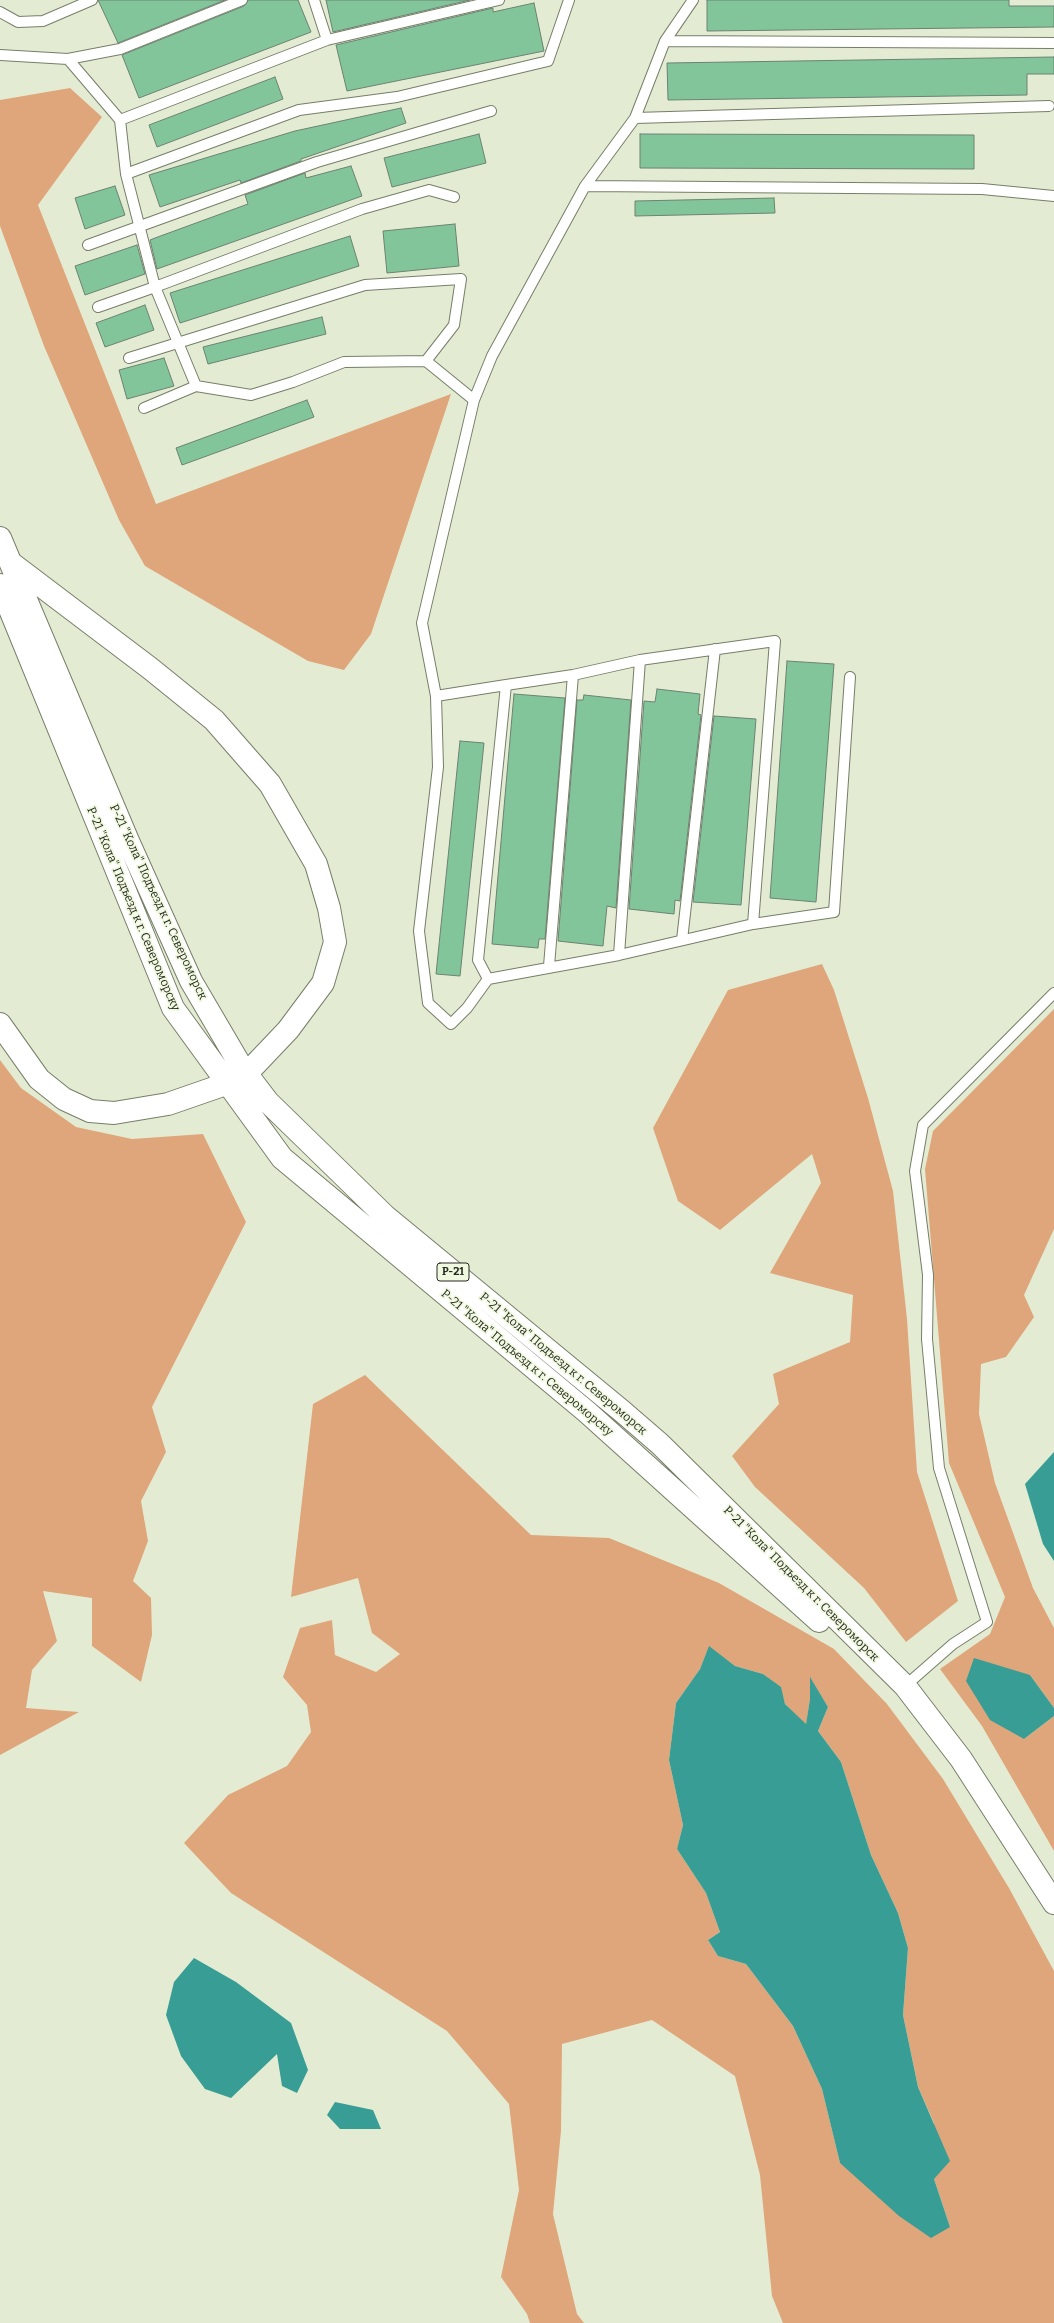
<!DOCTYPE html>
<html>
<head>
<meta charset="utf-8">
<style>
	body { margin:0 }
	canvas { display:block; background:#e3ecd3 }
</style>
</head>
<body>
<canvas width="1054" height="2323"></canvas>
<script>
const g = document.querySelector('canvas').getContext('2d');
g.lineJoin = 'round';
function paint(path, color) { g.fillStyle = color; g.fill(path, 'evenodd'); }
const toPath = rows => new Path2D(rows.map(r => 'M' + r).join(''));
function stroke(path, color, width, dash) { g.strokeStyle = color; g.lineWidth = width; g.lineCap = dash ? 'butt' : 'round'; g.setLineDash(dash || []); g.stroke(path); }
function write(font, color, halo, rows, align = 'center') {
  g.font = font + ' Bitter,serif'; g.lineWidth = 3.5; g.setLineDash([]); g.textBaseline = 'middle'; g.strokeStyle = halo; g.fillStyle = color; for (const [text, x, y, turn = 0] of rows) {
    g.save(); g.translate(x, y); g.rotate((+turn || 0) * Math.PI / 180); g.textAlign = isNaN(turn) ? turn : align; if (halo) g.strokeText(text, 0, 0); g.fillText(text, 0, 0); g.restore();
  }
}
const green = toPath([
	[70,88,102,117,38,205,156,504,451,394,371,634,344,670,308,661,145,566,119,520,44,346,0,226,0,100],
	[822,964,834,990,868,1098,893,1191,907,1319,917,1472,958,1601,906,1642,864,1588,755,1487,732,1456,779,1404,773,1374,850,1342,853,1295,770,1273,821,1183,812,1154,720,1230,678,1201,653,1128,728,990],
	[1054,1009,1054,1229,1024,1295,1034,1317,1006,1357,981,1364,979,1414,995,1483,1033,1588,1054,1628,1054,1708,1030,1675,1024,1739,1054,1716,1054,1851,982,1726,940,1669,990,1634,1005,1597,949,1463,925,1169,933,1131],
	[0,1060,21,1088,76,1127,132,1139,203,1134,246,1222,152,1407,166,1452,141,1501,148,1541,133,1581,151,1598,152,1635,141,1682,92,1646,92,1598,43,1591,57,1641,32,1670,26,1708,79,1712,0,1755],
	[365,1375,531,1535,609,1538,719,1583,834,1649,887,1704,943,1779,1009,1888,1054,1971,1054,2323,783,2323,772,2296,760,2175,735,2076,652,2020,562,2044,561,2131,553,2214,577,2314,584,2323,530,2323,527,2314,501,2277,519,2190,509,2104,447,2031,231,1893,184,1843,228,1795,287,1766,311,1732,307,1705,283,1677,300,1628,332,1620,335,1655,376,1672,400,1654,372,1633,358,1578,291,1597,313,1404],
	[709,1647,735,1666,763,1674,780,1687,785,1704,806,1725,810,1699,810,1678,828,1707,818,1731,841,1762,871,1855,898,1913,908,1948,903,2015,918,2087,934,2123,934,2179,950,2227,840,2163,822,2089,793,2026,746,1964,718,1956,708,1940,720,1932,706,1893,677,1849,683,1825,669,1760,676,1703,700,1669]
]);
const water = toPath([
	[1054,1452,1054,1561,1043,1544,1025,1484],
	[709,1646,735,1666,763,1674,781,1687,785,1704,806,1724,810,1699,810,1677,828,1707,818,1731,841,1762,871,1855,898,1913,908,1948,903,2015,918,2087,950,2161,934,2179,950,2227,931,2238,899,2216,840,2163,822,2089,793,2026,746,1964,718,1956,708,1940,720,1932,706,1893,677,1849,683,1825,669,1760,676,1703,700,1669],
	[974,1658,1030,1675,1054,1708,1054,1716,1024,1739,990,1720,966,1681],
	[194,1958,236,1982,291,2023,308,2070,297,2093,282,2086,277,2054,231,2098,205,2089,181,2056,166,2015,174,1982],
	[335,2102,373,2110,381,2129,340,2129,327,2115]
]);
const building = toPath([
	[98,0,225,0,118,43,98,0],
	[248,0,298,0,311,32,139,98,122,55,244,6,248,0],
	[326,0,470,0,333,32,326,0],
	[707,0,1009,0,1009,6,1054,6,1054,27,707,31,707,0],
	[534,3,544,51,347,91,336,45,493,8,493,12,534,3],
	[1054,57,1054,74,1027,74,1027,95,668,100,667,63,1054,57],
	[275,77,283,99,157,147,149,125,275,77],
	[401,108,406,123,301,159,301,161,241,183,240,180,160,207,149,175,295,131,401,108],
	[479,134,486,163,392,187,384,158,479,134],
	[640,134,974,135,974,169,640,168,640,134],
	[351,166,362,196,157,269,150,240,155,238,248,204,245,195,305,173,306,178,351,166],
	[115,186,125,215,85,229,75,198,115,186],
	[774,198,775,213,635,216,635,201,774,198],
	[455,224,459,266,387,273,383,231,455,224],
	[350,236,359,266,180,323,170,293,350,236],
	[137,245,145,274,85,295,75,266,137,245],
	[145,305,154,330,105,347,96,323,145,305],
	[322,317,326,334,208,364,203,347,322,317],
	[164,358,174,386,127,399,119,370,164,358],
	[307,400,314,417,182,465,176,448,307,400],
	[787,661,834,664,816,902,770,898,787,661],
	[657,689,700,694,698,714,701,715,680,901,675,900,674,914,629,909,644,701,655,702,657,689],
	[514,694,565,698,545,939,539,939,538,948,492,944,514,694],
	[584,695,631,700,616,908,607,906,603,946,558,941,577,700,583,700,584,695],
	[714,716,756,719,741,905,693,902,714,716],
	[460,741,484,743,460,976,436,974,460,741]
]);
const service = toPath([
	[314,0,327,40],
	[693,0,665,41,635,118,585,186,492,356,474,400,422,623,436,696,438,767,419,931,428,1003,451,1024,467,1008,488,979,478,960,506,685,573,675,640,660,775,641,753,924],
	[0,12,18,22,43,21,92,0],
	[665,41,1054,43],
	[0,55,68,59,120,49,242,0],
	[68,59,120,120,126,174,155,287,196,386,251,395,293,382,344,362,426,361,474,400],
	[635,118,1049,106],
	[120,120,327,40,499,0],
	[126,174,299,110,397,97,548,61,569,0],
	[585,186,982,189,1054,196],
	[88,245,317,162,491,111],
	[98,307,155,287,362,209,429,190,454,197],
	[129,358,365,285,461,279,454,325,426,361],
	[144,408,196,386],
	[436,696,506,685],
	[682,940,715,649],
	[619,955,640,660],
	[549,966,573,675],
	[488,979,619,955,753,924,834,912,850,677],
	[905,1686,953,1644,987,1622,939,1468,927,1339,928,1275,915,1171,923,1125,1054,993]
]);
const primary = toPath([
	[0,538,128,841,191,981,242,1068,268,1102,385,1216,623,1412,660,1444,905,1686,961,1759,1054,1903],
	[11,563,151,669,214,720,270,784,316,864,329,908,335,942,323,983,288,1030,250,1070],
	[0,585,173,1008,282,1158,587,1412,819,1621],
	[0,1024,39,1079,64,1099,90,1111,114,1113,168,1104,220,1086]
]);
const shields = [
	[453,1272,32]
];
const shieldNames = [
	["Р-21",453,1272]
];
const streetNames = [
	["Р-21 \"Кола\" Подъезд к г. Североморск",158,902,65],
	["Р-21 \"Кола\" Подъезд к г. Североморску",133,909,67],
	["Р-21 \"Кола\" Подъезд к г. Североморску",527,1363,40],
	["Р-21 \"Кола\" Подъезд к г. Североморск",563,1364,40],
	["Р-21 \"Кола\" Подъезд к г. Североморск",801,1584,45]
];
paint(green, '#e0a67b');
paint(water, '#379d95');
paint(building, '#82c59a');
stroke(building, '#6c8273', 1);
stroke(service, '#767e68', 12);
stroke(primary, '#767e68', 24);
stroke(service, '#fff', 10);
stroke(primary, '#fff', 22);
for (const [x, y, w] of shields) { const box = new Path2D(); box.roundRect(x - w / 2, y - 9, w, 18, 3); g.fillStyle = '#f0f9e0'; g.fill(box); stroke(box, '#262920', 1); }
write('bold 11px', '#262920', null, shieldNames);
write('12px', '#262920', '#f0f9e0', streetNames);
</script>
</body>
</html>
